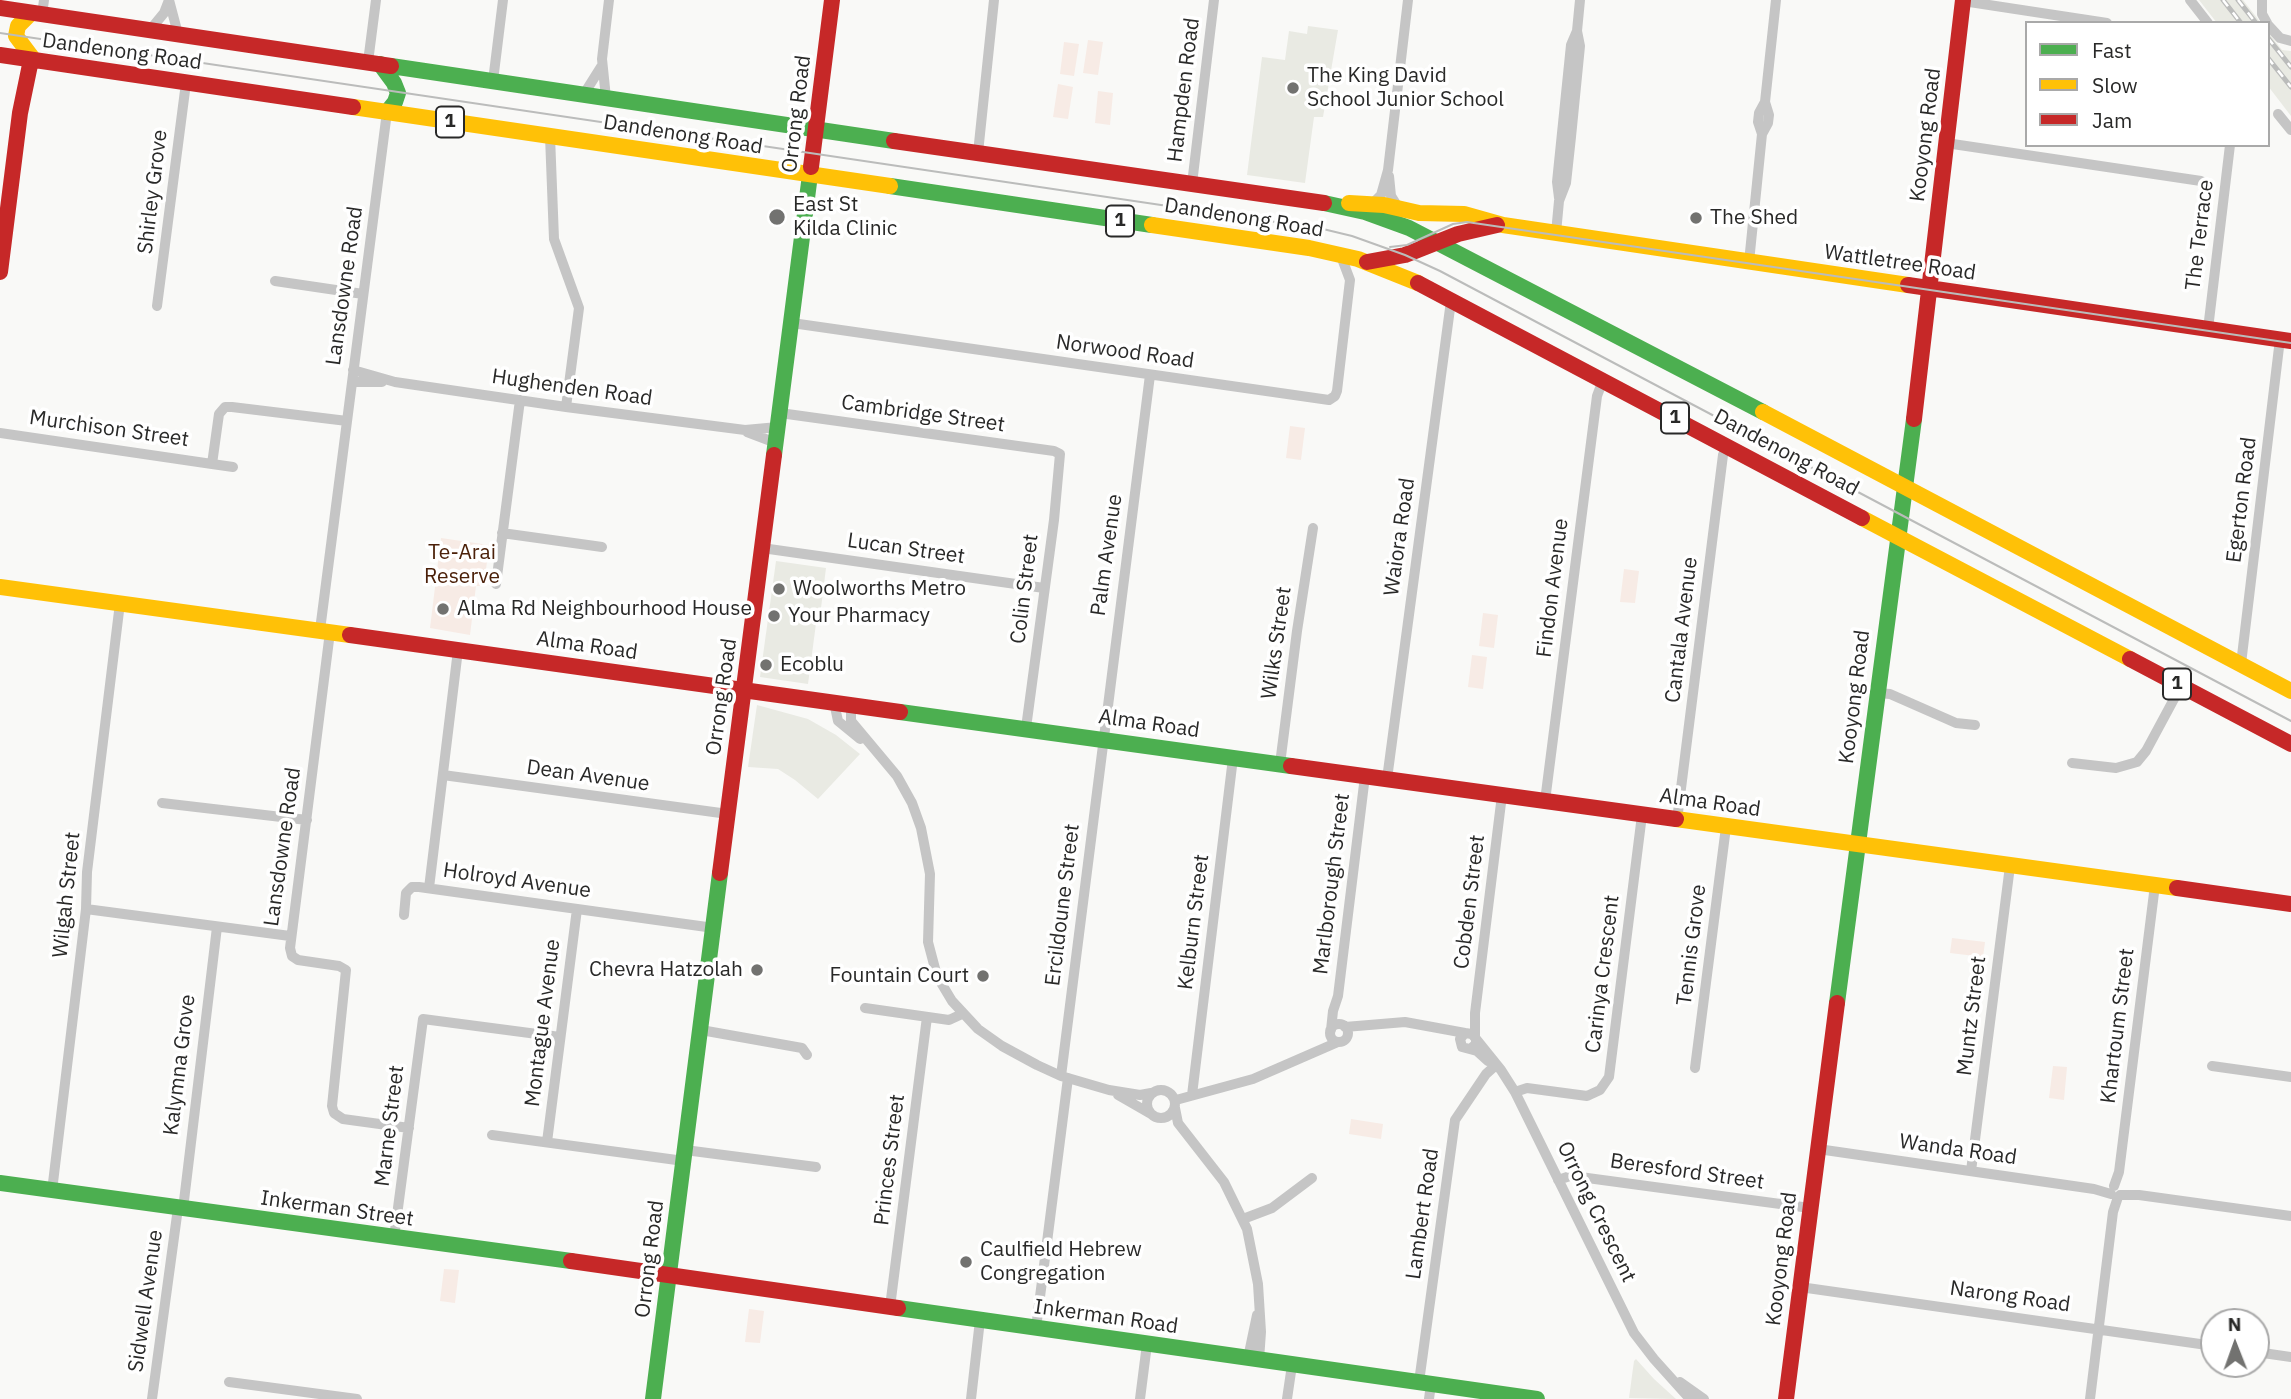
<!DOCTYPE html>
<html>
<head>
<meta charset="utf-8">
<style>
	body { margin:0 }
	#map { position:relative; width:2291px; height:1399px; overflow:hidden; background:#f9f9f7; font-family:"IBM Plex Sans",sans-serif }
	canvas { display:block }
	.legend { position:absolute; left:2025px; top:21px; width:245px; height:126px; box-sizing:border-box; background:#fff; border:2px solid #a9a9a9; margin:0; padding:9px 12px; list-style:none; font-size:21px; color:#292928 }
	.legend li { display:flex; align-items:center; gap:14px; height:35px }
	.legend b { width:35px; border:2px solid #a9a9a9 }
	.north { position:absolute; left:2200px; top:1308px; width:70px; height:70px; box-sizing:border-box; background:#fff; border:2px solid #a9a9a9; border-radius:50%; rotate:359deg; font-size:19px; font-weight:700; line-height:28px; text-align:center; color:#292928 }
	.north::after { content:''; display:block; margin:auto; width:24px; height:32px; background:#727270; clip-path:polygon(50% 0,100% 100%,50% 72%,0 100%) }
</style>
</head>
<body>
<div id="map">
<canvas width="2291" height="1399"></canvas>
<ul class="legend">
<li><b style="height:9px;background:#4caf50"></b>Fast</li>
<li><b style="height:9px;background:#ffc107"></b>Slow</li>
<li><b style="height:9px;background:#c62828"></b>Jam</li>
</ul>
<div class="north">N</div>
</div>
<script>
const g = document.querySelector('canvas').getContext('2d');
g.lineJoin = 'round';
function paint(path, color) { g.fillStyle = color; g.fill(path, 'evenodd'); }
const toPath = rows => new Path2D(rows.map(r => 'M' + r).join(''));
function stroke(path, color, width, dash) { g.strokeStyle = color; g.lineWidth = width; g.lineCap = dash ? 'butt' : 'round'; g.setLineDash(dash || []); g.stroke(path); }
function write(font, color, halo, rows, align = 'center') {
  g.font = font + ' "IBM Plex Sans",sans-serif'; g.lineWidth = 7; g.setLineDash([]); g.textBaseline = 'middle'; g.strokeStyle = halo; g.fillStyle = color; for (const [text, x, y, turn = 0] of rows) {
    g.save(); g.translate(x, y); g.rotate((+turn || 0) * Math.PI / 180); g.textAlign = isNaN(turn) ? turn : align; if (halo) g.strokeText(text, 0, 0); g.fillText(text, 0, 0); g.restore();
  }
}
const built = toPath([
	[2199,0,2243,0,2261,23,2217,23],
	[1308,26,1338,30,1323,117,1314,117,1305,183,1247,175,1262,57,1285,60,1289,31,1307,34],
	[2268,32,2282,50,2291,51,2291,116,2268,86],
	[776,561,826,568,820,616,817,616,808,684,760,677],
	[757,705,808,719,836,735,860,754,818,799,795,780,778,769,748,767],
	[1636,1359,1654,1379,1676,1399,1629,1398,1634,1361]
]);
const green = toPath([
	[1088,40,1103,42,1098,75,1083,73],
	[1064,42,1079,44,1074,76,1060,74],
	[1058,84,1073,87,1068,119,1053,117],
	[1098,91,1113,93,1110,125,1095,123],
	[1290,426,1305,428,1301,460,1286,458],
	[441,538,489,545,484,586,476,586,470,635,430,628],
	[1624,569,1639,571,1635,603,1620,602],
	[1483,613,1498,615,1494,648,1479,646],
	[1472,655,1487,657,1483,689,1468,687],
	[1952,938,1985,942,1983,957,1950,953],
	[2053,1066,2067,1067,2064,1100,2049,1098],
	[1351,1119,1383,1124,1381,1139,1349,1134],
	[444,1269,459,1270,455,1303,440,1301],
	[749,1309,764,1311,760,1343,745,1342]
]);
const street = toPath([
	[169,0,178,34],
	[2190,0,2208,23],
	[2262,0,2262,14,2267,23],
	[1963,1,2107,23],
	[42,15,44,0],
	[2268,25,2280,38,2291,41],
	[150,30,164,13,169,0],
	[368,62,376,0],
	[493,81,503,0],
	[584,94,601,67],
	[606,98,602,59,609,0],
	[2278,114,2291,130],
	[1762,134,1758,122,1759,113,1765,102],
	[550,136,554,239,579,308,566,407],
	[1946,143,2201,181],
	[978,153,994,0],
	[1389,176,1391,196,1396,204,1401,208],
	[1192,184,1214,0],
	[1559,198,1557,182,1571,45,1577,31,1580,0],
	[1372,204,1381,195,1388,170,1408,0],
	[1556,233,1559,201,1566,183,1571,137,1580,46,1577,31],
	[1749,262,1762,134,1768,123,1769,115,1765,102,1776,0],
	[275,281,363,294],
	[157,306,186,83],
	[792,323,1329,400,1335,396,1337,391,1350,280,1341,256],
	[2208,329,2230,145],
	[353,370,395,382,566,407,745,430,778,427],
	[352,382,382,382],
	[780,413,1054,451,1060,454,1054,520,1026,728],
	[747,432,776,443],
	[0,433,212,464,219,414,225,407,232,407,347,421],
	[212,464,233,467],
	[502,533,602,547],
	[762,548,1044,588],
	[496,584,520,400],
	[320,630,387,112],
	[330,632,290,948,292,956,298,960,339,966,346,970,332,1106,334,1113,343,1119,409,1128],
	[2241,664,2280,339],
	[1877,693,1890,694,1956,723,1975,725],
	[834,702,838,721,860,739],
	[851,704,851,721,897,776,912,803,921,828,930,874,928,942,937,976,952,1001,978,1029,1002,1046,1037,1065,1061,1076,1109,1090,1140,1095,1151,1093],
	[2072,763,2116,768,2137,762,2146,751,2181,686],
	[1280,764,1297,631,1313,528],
	[443,775,728,814],
	[1387,779,1451,301],
	[1545,801,1597,396,1603,380],
	[162,803,307,820],
	[1677,820,1723,455,1728,446],
	[429,888,458,650],
	[86,909,290,936],
	[404,915,406,893,412,887,419,887,714,928],
	[865,1008,949,1020,962,1014],
	'1330 1033a9 9 0 1 1 18 0a9 9 0 1 1-18 0Z',
	[1345,1027,1405,1022,1465,1033],
	[701,1030,802,1048,807,1055],
	[1331,1030,1333,1011,1338,996,1365,776],
	[1475,1037,1475,1013,1502,795],
	[1476,1039,1501,1070,1515,1092,1634,1333,1654,1359,1690,1399],
	[1470,1049,1476,1044,1476,1039,1472,1034,1465,1033,1460,1039,1462,1047,1477,1051,1488,1061],
	[2212,1066,2291,1077],
	[1695,1068,1726,827],
	[1061,1076,1150,375],
	'1147 1104a14 14 0 1 1 28 0a14 14 0 1 1-28 0Z',
	[1515,1092,1527,1088,1587,1096,1600,1090,1609,1077,1642,815],
	[1118,1095,1151,1114],
	[1192,1095,1233,758],
	[1176,1100,1253,1079,1338,1042],
	[1175,1108,1178,1123,1224,1182,1247,1229,1258,1284,1261,1332,1259,1360],
	[492,1135,684,1161],
	[547,1142,577,909],
	[1818,1149,2094,1189,2111,1194],
	[685,1150,816,1167],
	[1971,1171,2010,866],
	[1558,1180,1570,1176,1580,1177,1810,1208],
	[2114,1186,2119,1172,2155,885],
	[52,1191,86,909,87,872,120,603],
	[2120,1195,2139,1195,2291,1216],
	[183,1209,217,927],
	[1243,1219,1272,1208,1312,1178],
	[394,1238,423,1019,560,1037],
	[1800,1287,2214,1346],
	[890,1307,927,1017],
	[1036,1328,1068,1078],
	[2256,1352,2291,1357],
	[1248,1358,1257,1315],
	[229,1382,357,1399],
	[1419,1382,1455,1120,1486,1074,1496,1065],
	[1680,1382,1704,1399],
	[152,1399,178,1208],
	[971,1399,980,1320],
	[1140,1399,1147,1344],
	[1287,1399,1292,1365],
	[1429,1399,1431,1384],
	[2090,1399,2113,1212,2118,1197]
]);
const fast = toPath([
	[380,64,394,83,398,93,395,102,387,112],
	[391,66,894,141],
	[890,186,1152,225],
	[1324,203,1365,212,1409,228,1763,412],
	[774,455,811,167],
	[900,712,1291,766],
	[1837,1003,1914,419],
	[0,1183,571,1261],
	[898,1308,1537,1399],
	[653,1399,720,873]
]);
const slow = toPath([
	[31,13,18,26,16,36,34,60],
	[353,107,890,186],
	[1349,203,1384,205,1419,213,1464,214,1503,225,1908,285],
	[1152,225,1309,248,1358,259,1418,283],
	[1763,412,2291,691],
	[1862,518,2130,659],
	[0,587,350,635],
	[1676,819,2177,888]
]);
const jam = toPath([
	[0,8,391,66],
	[0,55,353,107],
	[894,141,1324,203],
	[811,167,832,0],
	[1367,262,1405,255,1458,234,1497,225],
	[0,272,20,113,31,60],
	[1418,283,1862,518],
	[1908,285,2291,341],
	[1914,419,1963,0],
	[350,635,900,712],
	[2130,659,2291,744],
	[1291,766,1676,819],
	[720,873,774,455],
	[2177,888,2291,904],
	[571,1261,898,1308],
	[1786,1399,1837,1003]
]);
const tram = toPath([
	[0,33,1323,229,1352,236,1405,255,1440,271,2291,721],
	[1390,247,1407,245,1453,224,1467,222,2291,343]
]);
const rail = toPath([
	[2223,0,2241,23],
	[2238,0,2256,23],
	[2268,38,2291,67],
	[2268,58,2291,87]
]);
const markers = [
	[1293,88,7,"#727270"],
	[777,217,9,"#727270"],
	[1696,218,7,"#727270"],
	[779,589,7,"#727270"],
	[443,609,7,"#727270"],
	[774,616,7,"#727270"],
	[766,665,7,"#727270"],
	[757,970,7,"#727270"],
	[983,976,7,"#727270"],
	[966,1262,7,"#727270"]
];
const shields = [
	[450,122,28],
	[1120,221,28],
	[1675,418,28],
	[2177,684,28]
];
const shieldNames = [
	["1",450,122],
	["1",1120,221],
	["1",1675,418],
	["1",2177,684]
];
const streetNames = [
	["Dandenong Road",122,52,8],
	["Hampden Road",1184,90,-83],
	["Orrong Road",797,114,-83],
	["Dandenong Road",683,135,9],
	["Kooyong Road",1926,135,-83],
	["Shirley Grove",153,192,-83],
	["Dandenong Road",1244,218,9],
	["The Terrace",2200,235,-83],
	["Wattletree Road",1900,263,8],
	["Lansdowne Road",345,286,-82],
	["Norwood Road",1125,352,8],
	["Hughenden Road",572,388,8],
	["Cambridge Street",923,414,8],
	["Murchison Street",109,429,8],
	["Dandenong Road",1786,453,28],
	["Egerton Road",2242,500,-83],
	["Waiora Road",1400,537,-82],
	["Lucan Street",906,549,8],
	["Palm Avenue",1107,555,-82],
	["Findon Avenue",1553,588,-83],
	["Colin Street",1025,589,-83],
	["Cantala Avenue",1682,630,-83],
	["Wilks Street",1277,643,-82],
	["Alma Road",587,646,8],
	["Orrong Road",722,697,-82],
	["Kooyong Road",1855,697,-83],
	["Alma Road",1149,724,8],
	["Dean Avenue",588,776,8],
	["Alma Road",1710,803,8],
	["Lansdowne Road",283,847,-82],
	["Holroyd Avenue",517,881,8],
	["Marlborough Street",1332,884,-83],
	["Wilgah Street",67,895,-84],
	["Cobden Street",1470,902,-83],
	["Ercildoune Street",1063,905,-83],
	["Kelburn Street",1194,922,-83],
	["Tennis Grove",1692,945,-83],
	["Carinya Crescent",1603,974,-83],
	["Muntz Street",1972,1016,-83],
	["Montague Avenue",543,1023,-83],
	["Khartoum Street",2118,1026,-83],
	["Kalymna Grove",180,1065,-83],
	["Marne Street",390,1126,-83],
	["Wanda Road",1958,1150,8],
	["Princes Street",890,1160,-83],
	["Beresford Street",1687,1172,8],
	["Inkerman Street",337,1209,8],
	["Orrong Crescent",1596,1212,64],
	["Lambert Road",1423,1214,-82],
	["Orrong Road",650,1259,-83],
	["Kooyong Road",1782,1259,-83],
	["Narong Road",2010,1297,8],
	["Sidwell Avenue",146,1301,-82],
	["Inkerman Road",1106,1317,8]
];
const poiNames = [
	["The King David",1307,76],
	["School Junior School",1307,100],
	["East St",793,205],
	["Kilda Clinic",793,229],
	["The Shed",1710,218],
	["Woolworths Metro",793,589],
	["Alma Rd Neighbourhood House",457,609],
	["Your Pharmacy",788,616],
	["Ecoblu",780,665],
	["Chevra Hatzolah",743,970,"right"],
	["Fountain Court",969,976,"right"],
	["Caulfield Hebrew",980,1250],
	["Congregation",980,1274]
];
const parkNames = [
	["Te-Arai",462,553],
	["Reserve",462,577]
];
paint(built, '#e9eae3');
paint(green, '#f7ebe5');
stroke(street, '#c5c5c5', 10);
stroke(fast, '#4caf50', 16);
stroke(slow, '#ffc107', 16);
stroke(jam, '#c62828', 16);
stroke(tram, '#bbbcbb', 2);
stroke(rail, '#bbbcbb', 5);
stroke(rail, '#fff', 2.5, [8]);
for (const [x, y, r, color] of markers) { const dot = new Path2D(); dot.arc(x, y, r, 0, 2 * Math.PI); g.fillStyle = color; g.fill(dot); stroke(dot, '#fff', 2.5); }
for (const [x, y, w] of shields) { const box = new Path2D(); box.roundRect(x - w / 2, y - 15.5, w, 31, 5); g.fillStyle = '#fff'; g.fill(box); stroke(box, '#292928', 2); }
write('bold 19px', '#292928', null, shieldNames);
write('21px', '#292928', '#fff', streetNames);
write('21px', '#292928', '#fff', poiNames, 'left');
write('21px', '#4c210a', '#fff', parkNames);
</script>
</body>
</html>
